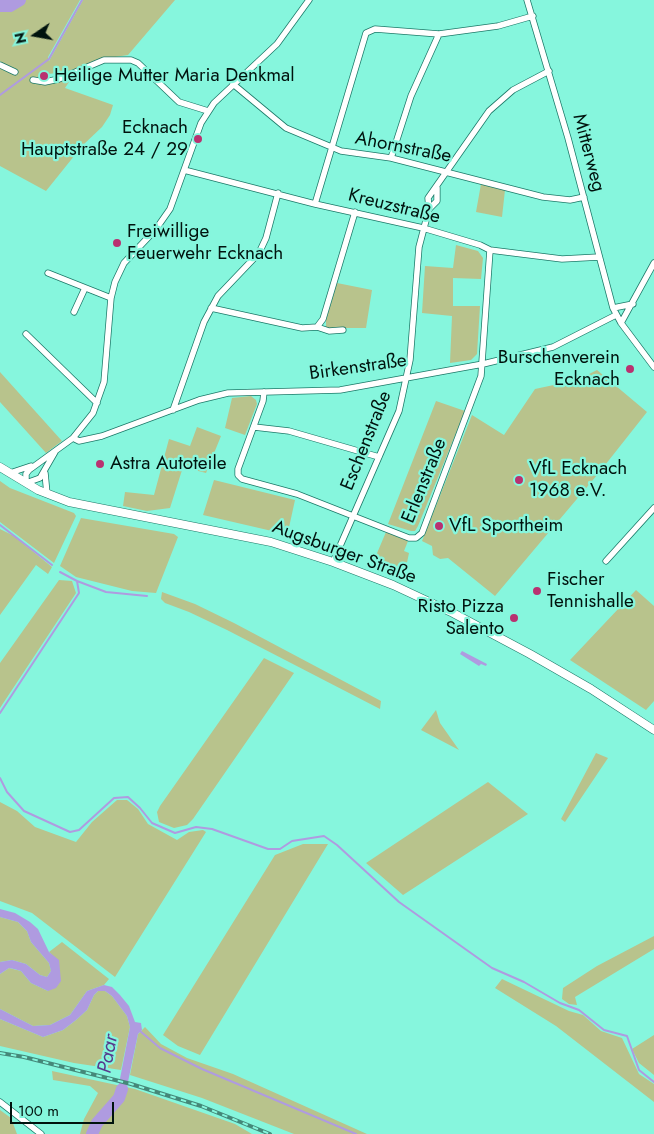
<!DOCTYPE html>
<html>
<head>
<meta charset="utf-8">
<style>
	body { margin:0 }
	#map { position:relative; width:654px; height:1134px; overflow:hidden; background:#86f6dd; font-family:Jost,sans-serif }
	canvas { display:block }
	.north { position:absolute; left:10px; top:10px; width:50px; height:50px; -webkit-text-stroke:4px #86f6dd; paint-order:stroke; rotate:258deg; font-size:14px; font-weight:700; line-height:20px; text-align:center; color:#00130e }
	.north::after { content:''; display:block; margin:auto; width:18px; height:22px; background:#00130e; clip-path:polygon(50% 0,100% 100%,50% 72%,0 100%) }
	.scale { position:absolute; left:10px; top:1102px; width:104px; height:22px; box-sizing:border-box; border:2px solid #00130e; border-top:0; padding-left:6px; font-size:15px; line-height:18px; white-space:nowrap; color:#00130e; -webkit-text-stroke:4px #86f6dd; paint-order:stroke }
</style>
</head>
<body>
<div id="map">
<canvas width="654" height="1134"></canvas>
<div class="north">N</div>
<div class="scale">100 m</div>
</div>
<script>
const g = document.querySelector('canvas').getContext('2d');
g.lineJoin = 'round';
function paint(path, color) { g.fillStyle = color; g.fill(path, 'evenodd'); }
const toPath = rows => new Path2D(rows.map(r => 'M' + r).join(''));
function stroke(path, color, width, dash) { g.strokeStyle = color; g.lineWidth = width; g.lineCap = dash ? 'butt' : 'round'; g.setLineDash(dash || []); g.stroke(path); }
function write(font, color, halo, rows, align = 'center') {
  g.font = font + ' Jost,sans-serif'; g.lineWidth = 4.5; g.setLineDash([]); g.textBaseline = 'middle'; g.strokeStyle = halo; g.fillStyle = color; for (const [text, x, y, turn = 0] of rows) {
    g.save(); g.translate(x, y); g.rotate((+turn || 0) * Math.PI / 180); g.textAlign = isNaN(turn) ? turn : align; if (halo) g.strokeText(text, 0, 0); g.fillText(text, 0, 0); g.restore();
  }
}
const green = toPath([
	[26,0,80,0,48,57,49,61,83,0,175,0,128,55,103,59,69,72,47,74,35,82,52,83,73,76,65,88,113,105,110,115,102,127,83,145,46,191,0,166,0,68,7,70,0,61,0,9,10,11,19,7],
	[481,184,505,190,502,217,476,212],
	[456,245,478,251,483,258,481,279,453,278,453,306,480,306,477,354,471,360,450,363,452,316,422,313,425,266,453,268],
	[337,283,372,290,366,328,326,328,326,320],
	[597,370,647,412,598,474,495,596,448,558,440,559,433,555,432,546,422,541,472,415,504,435,535,389,577,380],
	[0,372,62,441,46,453,0,402],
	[251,396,256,400,257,404,245,435,225,428,232,398],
	[436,401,465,411,418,526,415,531,411,531,388,524],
	[197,427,221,436,206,473,183,467,170,508,147,511,123,506,125,492,154,495,169,439,190,446],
	[214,480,295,500,288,532,272,531,203,515],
	[0,481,10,488,74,513,76,516,54,563,0,522],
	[81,518,174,534,178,537,156,593,132,591,76,577,60,566],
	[0,529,14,536,52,567,48,574,36,565,0,615],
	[386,532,408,541,404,551,409,553,404,577,372,565],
	[59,580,72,581,76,593,0,708,0,663],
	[636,590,654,606,654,701,646,710,570,660],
	[162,592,195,604,234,623,381,701,380,709,227,630,189,612,165,603,161,599],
	[264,658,294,673,193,819,187,825,174,828,159,822,157,812,160,806],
	[436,710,440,723,459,750,421,730],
	[596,753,608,758,565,822,561,819],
	[488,782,528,814,403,895,366,863],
	[117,800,127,800,138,809,148,824,177,840,189,832,203,830,206,832,115,977,32,913,0,901,0,802,17,811,35,827,76,842,92,822],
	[303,844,328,844,200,1055,178,1046,163,1035,275,855],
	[0,917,18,922,27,931,31,942,49,963,51,971,47,977,40,975,26,964,12,960,0,962],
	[654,936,654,949,575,997,577,1005,569,1004,562,999,563,988,597,966],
	[62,942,109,979,104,985,87,991,70,1015,50,1025,33,1026,0,1009,0,974,9,968,21,971,31,983,48,991,54,957,49,952],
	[502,979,569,1011,583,1015,601,1031,622,1038,639,1074,654,1084,654,1102,556,1026,495,988],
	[98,991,105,991,112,996,127,1016,130,1027,121,1070,74,1063,0,1046,0,1019,43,1037,63,1030,76,1020,87,1010,94,995],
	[145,1027,161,1044,187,1058,233,1074,367,1134,294,1134,202,1098,130,1075,138,1034],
	[654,1035,654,1075,639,1063,632,1049],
	[52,1071,135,1089,235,1124,252,1134,80,1134,84,1119,98,1093,90,1086,53,1080],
	[0,1110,11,1118,17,1134,0,1134]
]);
const water = toPath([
	[462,651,487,664,486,666,481,664,479,666,460,654],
	[0,909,15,913,30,922,38,929,49,952,59,960,61,981,56,988,48,991,31,983,21,971,14,969,9,968,0,974,0,962,12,960,26,964,40,975,47,977,51,971,49,963,31,942,27,931,18,922,0,917],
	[104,985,112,987,120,995,129,1006,135,1022,141,1023,142,1030,138,1034,125,1096,116,1106,113,1102,118,1089,130,1027,127,1016,112,996,105,991,98,991,94,995,87,1010,76,1020,63,1030,43,1037,0,1019,0,1009,33,1026,50,1025,70,1015,87,991]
]);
const stream = toPath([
	[0,95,49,59,82,0],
	[0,525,52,565],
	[60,572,77,581,106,592,147,596],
	[0,713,79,593,77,581],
	[0,778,7,792,24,811,70,832,79,830,114,798,128,797,140,808,152,823,175,833,196,827,212,829,268,849,280,849,292,841,324,836,337,845,399,902,492,968,524,982,560,1003,579,1010,604,1030,627,1036,639,1070,654,1082],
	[140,1031,160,1048,202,1069,356,1134]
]);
const river = toPath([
	[0,6,10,6,20,0],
	[92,1134,97,1123,119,1098,122,1089]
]);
const street = toPath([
	[527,0,568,138,613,308,621,323,654,367],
	[0,65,15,72],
	[33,80,45,82,59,79,104,60,131,60,138,63,179,102,208,111],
	[233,84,286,128,341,151,391,158,543,197,570,200,584,197],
	[391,158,411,96,439,34],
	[184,170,315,204,423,228,480,245,490,250,562,259,599,257],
	[315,204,366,33,375,29,439,34,498,26,533,16],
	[429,209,437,201,437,188],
	[48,273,111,298],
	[211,308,302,328,317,327,323,319,355,212],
	[613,308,633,304],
	[74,312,85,288],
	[621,323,654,263],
	[317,327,329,331,343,330],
	[26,334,97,403],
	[264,392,263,401,238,469,238,475,242,479,297,494,409,538,416,538,422,533,481,376,490,250],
	[173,410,204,322,218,296,259,253,266,238,278,193],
	[254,427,289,431,379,457],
	[73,438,79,441,102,436,199,400,228,393,340,390,483,364,553,347,616,315],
	[55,452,40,478,26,483,26,474,29,470,73,438,93,413,104,382,111,298,115,282,124,263,156,229,170,209,201,123,214,103,277,44,309,0],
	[10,473,31,466],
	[45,473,47,494],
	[606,561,654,508],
	[333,562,399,411,410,360,419,247,429,209,428,198,489,111,513,90,549,71],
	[0,1102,41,1134]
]);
const secondary = toPath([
	[0,467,38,490,69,502,271,542,333,562,393,585,453,613,530,654,591,689,654,730]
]);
const rail = toPath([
	[0,1053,24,1057,131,1084,201,1106,270,1134]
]);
const markers = [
	[44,76,5,"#b93170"],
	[198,139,5,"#b93170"],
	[117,243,5,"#b93170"],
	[630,369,5,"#b93170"],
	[100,464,5,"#b93170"],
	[519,480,5,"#b93170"],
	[439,526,5,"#b93170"],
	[537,591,5,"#b93170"],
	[514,618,5,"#b93170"]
];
const poiNames = [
	["Heilige Mutter Maria Denkmal",54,76],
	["Ecknach",188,128,"right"],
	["Hauptstraße 24 / 29",188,150,"right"],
	["Freiwillige",127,232],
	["Feuerwehr Ecknach",127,254],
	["Burschenverein",620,358,"right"],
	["Ecknach",620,380,"right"],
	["Astra Autoteile",110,464],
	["VfL Ecknach",529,469],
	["1968 e.V.",529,491],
	["VfL Sportheim",449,526],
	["Fischer",547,580],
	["Tennishalle",547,602],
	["Risto Pizza",504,607,"right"],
	["Salento",504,629,"right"]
];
const streetNames = [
	["Ahornstraße",403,148,11],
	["Mitterweg",588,153,75],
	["Kreuzstraße",394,207,14],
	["Birkenstraße",358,368,-8],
	["Eschenstraße",367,441,-68],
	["Erlenstraße",425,481,-68],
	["Augsburger Straße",344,553,20]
];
const waterNames = [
	["Paar",109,1054,-80]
];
paint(green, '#b8c38c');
paint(water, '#af9be0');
stroke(stream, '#af9be0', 2);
stroke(river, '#af9be0', 12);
stroke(street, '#1c7968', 7);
stroke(secondary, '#1c7968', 9);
stroke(street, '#fff', 5.5);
stroke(secondary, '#fff', 8);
stroke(rail, '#458879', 4);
stroke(rail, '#86f6dd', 2, [5.5]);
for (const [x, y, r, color] of markers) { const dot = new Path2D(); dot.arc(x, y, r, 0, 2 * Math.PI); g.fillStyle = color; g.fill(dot); stroke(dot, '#86f6dd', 2); }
write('19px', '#00130e', '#86f6dd', poiNames, 'left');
write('19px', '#00130e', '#86f6dd', streetNames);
write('italic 20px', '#583b8c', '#86f6dd', waterNames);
</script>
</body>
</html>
